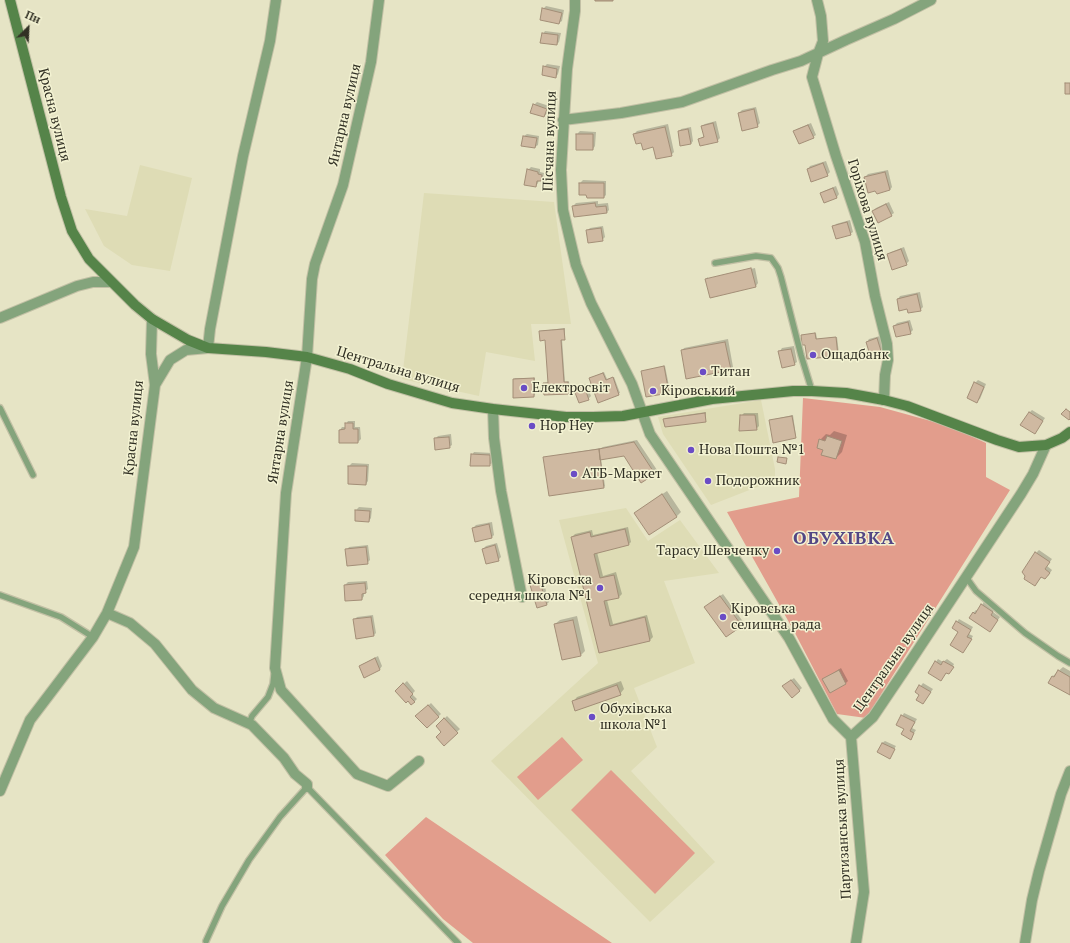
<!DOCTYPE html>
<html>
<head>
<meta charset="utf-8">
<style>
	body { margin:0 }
	#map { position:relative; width:1070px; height:943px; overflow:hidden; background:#e6e4c5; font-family:"PT Serif",serif }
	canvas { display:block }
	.north { position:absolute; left:8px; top:8px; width:40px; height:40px; -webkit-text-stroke:3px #f3f2d2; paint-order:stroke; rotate:24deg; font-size:11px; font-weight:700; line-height:16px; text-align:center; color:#313024 }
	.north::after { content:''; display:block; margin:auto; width:14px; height:18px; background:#313024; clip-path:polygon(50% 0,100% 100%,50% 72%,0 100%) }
</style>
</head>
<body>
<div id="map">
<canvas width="1070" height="943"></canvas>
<div class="north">Пн</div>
</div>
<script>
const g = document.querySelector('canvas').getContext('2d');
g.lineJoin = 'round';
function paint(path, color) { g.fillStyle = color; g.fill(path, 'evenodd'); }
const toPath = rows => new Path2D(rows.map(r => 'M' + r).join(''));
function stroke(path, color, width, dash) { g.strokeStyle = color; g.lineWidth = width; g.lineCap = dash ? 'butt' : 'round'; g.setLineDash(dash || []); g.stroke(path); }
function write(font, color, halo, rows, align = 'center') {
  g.font = font + ' "PT Serif",serif'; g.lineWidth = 3; g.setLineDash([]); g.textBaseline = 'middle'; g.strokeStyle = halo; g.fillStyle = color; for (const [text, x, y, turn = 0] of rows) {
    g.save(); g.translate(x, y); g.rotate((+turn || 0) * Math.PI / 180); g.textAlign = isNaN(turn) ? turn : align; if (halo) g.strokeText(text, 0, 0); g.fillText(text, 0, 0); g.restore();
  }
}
const built = toPath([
	[140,165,192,178,170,271,132,265,104,246,85,209,127,216],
	[424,193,554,202,571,324,531,324,535,361,486,352,479,396,402,379],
	[761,400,775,469,775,480,711,505,663,434,658,417],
	[626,508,648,541,680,520,719,573,664,581,695,663,634,688,657,747,631,771,715,862,650,922,491,761,598,663,559,520]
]);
const green = toPath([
	[803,398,880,407,949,426,986,443,986,477,1010,490,866,718,837,714,795,633,727,512,799,497],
	[562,737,583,760,538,800,517,777],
	[611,770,695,853,655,894,571,810],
	[426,817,532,889,612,943,473,943,443,919,385,855]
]);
const shadow = toPath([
	[546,6,564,10,562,21,559,23,543,9],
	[545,31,561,33,559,42,557,44,543,34],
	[547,64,560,66,558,74,556,77,544,67],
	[537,102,549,106,547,114,544,116,534,105],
	[756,107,760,123,757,126,739,113,742,110],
	[716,121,720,138,717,141,699,139,704,136,702,126,705,124],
	[811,123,816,135,813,137,795,131,797,129],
	[668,124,674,152,671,155,642,142,634,134,637,131],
	[691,127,693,141,691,144,679,132,681,129],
	[580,131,596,132,595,146,593,149,577,134],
	[527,134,539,136,538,145,535,147,524,136],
	[826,161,830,172,827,175,808,169,810,166],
	[531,167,540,169,540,172,544,173,543,178,539,180,538,183,536,186,528,170],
	[888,170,892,187,890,190,865,177,868,174],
	[583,180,606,181,606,195,604,197,580,194,580,183],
	[836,186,839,194,837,197,824,202,821,193,824,191],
	[598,201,598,204,608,203,609,210,606,213,573,206,576,203],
	[889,202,894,213,891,215,873,211,876,208],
	[850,220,853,232,850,234,834,227,836,224],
	[603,226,605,237,602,240,587,231,590,228],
	[904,247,909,261,906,264,888,255,891,252],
	[755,268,758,283,756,286,706,279,708,277,708,279],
	[920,292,923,307,920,310,907,308,898,299,900,296],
	[910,320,913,330,910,333,894,326,897,323],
	[565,328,565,338,562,339,565,382,569,381,570,392,568,393,544,383,548,382,546,339,540,331],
	[816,333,817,339,837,337,839,354,838,355,806,344,802,335],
	[880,336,884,347,881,350,871,354,867,342,869,339],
	[728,339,733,367,730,370,682,351,684,348],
	[794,346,797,362,794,364,780,351,782,348],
	[665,366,670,391,647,396,642,371],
	[604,372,607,379,614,377,620,393,599,401,590,378],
	[515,378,535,378,535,395,534,396,514,379],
	[978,380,986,384,980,399,977,401,975,383],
	[586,384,591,396,588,399,575,390,578,388],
	[1032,410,1045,418,1037,430,1029,413],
	[706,412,705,421,664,419,665,418],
	[744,413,758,413,759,426,756,429,741,416],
	[793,415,796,436,795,438,770,420],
	[348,421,355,421,355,427,360,427,361,439,358,442,340,430,342,427,346,427,346,424],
	[834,431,847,435,842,452,836,458,824,449,820,440,826,434,830,435],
	[451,434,452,445,449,447,435,439,438,436],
	[637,440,657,470,641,482,624,455,601,459,605,486,604,487,550,495,544,458,546,457,601,448,603,447],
	[474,452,492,453,492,463,489,465,472,455],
	[352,463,369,464,368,481,366,484,349,466],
	[667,491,681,512,677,516,650,534,636,513,640,509],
	[359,507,372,508,371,518,369,521,356,510],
	[492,522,494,535,492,537,473,528,476,525],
	[628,527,631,542,629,544,597,552,603,576,616,572,622,594,619,597,607,600,613,624,647,615,653,637,650,640,600,652,572,537,575,534,592,530,593,535],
	[497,543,501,557,498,560,483,549,486,546],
	[368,545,370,560,367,563,347,550,349,547],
	[1039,550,1052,559,1047,566,1052,570,1048,576,1042,576,1035,585,1036,553],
	[543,580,549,602,547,604,531,585,534,582],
	[367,581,368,589,364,592,364,596,362,599,345,585,348,582],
	[723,594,744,623,741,625,708,605],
	[984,602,995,609,993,612,1000,617,990,631,973,613,976,610,978,611],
	[373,615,376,633,373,636,354,620,357,617],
	[577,616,585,651,581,655,555,624,560,620],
	[959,619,973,627,969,634,973,636,963,652,957,622],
	[378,656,382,666,380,669,365,676,360,666,363,664],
	[938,659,943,662,947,659,954,664,950,672,947,672,941,679,936,662],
	[1063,667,1070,671,1070,693,1053,676],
	[841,668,848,681,846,683,824,679],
	[794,678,802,688,792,697,786,684],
	[407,681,415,691,412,694,417,699,412,704,396,691],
	[621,681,624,689,620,694,573,702,577,697],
	[923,683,933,689,923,703,920,694,916,692],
	[431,703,441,714,427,727,417,716],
	[904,713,917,719,912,728,916,730,911,738,905,729,897,725],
	[447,716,460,729,444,744,443,731,437,726],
	[885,741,896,746,889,757,882,743]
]);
const building = toPath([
	[595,0,613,0,613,1,595,1,595,0],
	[542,8,562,13,559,24,540,20,542,8],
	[542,33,558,35,557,45,540,43,542,33],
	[543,66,557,69,556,78,542,75,543,66],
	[1065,83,1070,83,1070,94,1065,94,1065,83],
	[533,104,547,109,544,117,530,113,533,104],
	[754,109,758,127,742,131,738,113,754,109],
	[713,123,718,142,700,146,698,139,704,137,701,126,713,123],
	[808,125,814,138,799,144,793,131,808,125],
	[665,127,672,156,656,159,653,147,643,150,641,143,636,144,633,134,665,127],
	[688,129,691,144,680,146,678,131,688,129],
	[576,134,593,134,593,150,576,150,576,134],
	[523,136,537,138,535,148,521,146,523,136],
	[823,163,828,176,811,182,807,169,823,163],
	[527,169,538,172,538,174,542,175,541,181,537,181,536,187,524,185,527,169],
	[885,172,890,190,877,194,875,191,868,193,864,177,885,172],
	[579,183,604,183,604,198,587,198,586,195,579,195,579,183],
	[833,188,837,198,824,203,820,193,833,188],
	[595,203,596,207,606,206,607,213,574,217,572,206,595,203],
	[886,204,892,216,878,223,872,211,886,204],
	[847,222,851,235,836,239,832,226,847,222],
	[601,228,603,241,588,243,586,230,601,228],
	[901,249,907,265,892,270,887,254,901,249],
	[751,268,756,287,710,298,705,279,751,268],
	[917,294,921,311,908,313,907,309,899,311,897,299,917,294],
	[908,322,911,334,896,337,893,326,908,322],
	[564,329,565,340,561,340,564,382,568,382,569,394,544,395,543,383,548,383,545,340,540,341,539,331,564,329],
	[815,333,816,339,836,337,838,356,807,359,805,345,802,345,801,335,815,333],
	[877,338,881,351,870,355,866,342,877,338],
	[725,342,731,370,686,379,681,350,725,342],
	[791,349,795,365,782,368,778,351,791,349],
	[664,366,669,393,646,397,641,371,664,366],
	[603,373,606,380,613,377,619,395,598,403,589,378,603,373],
	[534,378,534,397,513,398,513,379,534,378],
	[974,382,984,387,977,403,967,398,974,382],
	[584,386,589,400,579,403,574,390,584,386],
	[1066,409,1070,412,1070,419,1069,420,1061,414,1066,409],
	[1029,412,1043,421,1035,434,1020,425,1029,412],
	[705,413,706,422,665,427,663,419,705,413],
	[740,415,755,415,757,430,739,431,740,415],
	[792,416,796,438,773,443,769,420,792,416],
	[345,423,353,423,353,429,358,429,358,443,339,443,339,430,345,429,345,423],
	[827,436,842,441,836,459,821,455,823,450,817,448,819,439,825,441,827,436],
	[449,437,450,448,435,450,434,438,449,437],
	[634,442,655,474,641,483,624,456,600,460,599,449,634,442],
	[599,449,604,488,549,496,543,457,599,449],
	[471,454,490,455,490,466,470,466,471,454],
	[778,457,787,458,786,464,777,462,778,457],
	[348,466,367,466,366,485,348,484,348,466],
	[662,494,677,517,649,535,634,513,662,494],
	[355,510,370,511,369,522,355,521,355,510],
	[489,524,492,538,475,542,472,528,489,524],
	[625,529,629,545,594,554,600,578,614,575,619,598,604,601,610,626,645,617,650,641,599,653,571,537,590,532,591,537,625,529],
	[495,545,499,561,486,564,482,549,495,545],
	[366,547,368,564,347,566,345,549,366,547],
	[1035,552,1050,562,1045,569,1050,573,1045,579,1041,577,1035,586,1024,579,1025,576,1022,572,1035,552],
	[540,582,547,605,537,608,530,585,540,582],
	[365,583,366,593,362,594,362,600,345,601,344,585,365,583],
	[720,596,742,626,726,637,704,607,720,596],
	[981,604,993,612,991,615,998,620,990,632,969,618,973,612,975,614,981,604],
	[371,617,374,636,356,639,353,619,371,617],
	[573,620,581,656,562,660,554,624,573,620],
	[956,621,971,630,967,637,972,639,963,653,950,645,958,632,952,628,956,621],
	[375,658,380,670,364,678,359,666,375,658],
	[935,661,941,665,943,661,954,667,949,674,946,673,941,681,928,673,935,661],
	[839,670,846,684,830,693,822,679,839,670],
	[1058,670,1070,677,1070,695,1048,683,1052,676,1054,677,1058,670],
	[791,680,800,691,792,698,782,686,791,680],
	[403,683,413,694,410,697,415,702,411,705,408,701,406,703,395,691,403,683],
	[617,685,621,695,575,711,572,701,617,685],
	[919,685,931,692,923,704,916,700,919,695,915,692,919,685],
	[428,705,439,717,427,728,415,716,428,705],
	[901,715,915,722,910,731,914,733,911,740,901,734,904,729,896,725,901,715],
	[444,718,458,733,444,746,436,737,441,732,436,726,444,718],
	[882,743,895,749,890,759,877,752,882,743]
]);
const lane = toPath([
	[715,263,756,256,771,258,778,268,781,277,801,355,812,391],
	[0,408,33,475],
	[966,577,976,591,1025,633,1058,656,1070,663],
	[0,595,61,617,93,637],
	[249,724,252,716,268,697,273,684,274,675],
	[206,941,222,906,249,860,280,817,307,787,458,943]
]);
const street = toPath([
	[379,0,371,62,343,185,315,264,312,279,307,357,286,493,275,668,281,690,357,774,388,786,419,761],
	[575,0,575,11,567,69,561,170,563,210,576,265,591,303,632,384,650,434,789,638,833,719,851,737],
	[817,0,821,16,823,41,818,54,812,77,836,156,865,242,875,296,887,344,888,360,885,375,884,400],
	[563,120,621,113,682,102,772,70,801,61,846,40,894,19,931,0],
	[0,318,77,286,93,282,111,282],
	[155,385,170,360,186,350,208,348,210,329,243,156,270,41,276,0],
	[493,409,494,438,501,491,522,597],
	[107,613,130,623,155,644,192,690,214,708,252,725,284,758,295,774,307,784,307,787],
	[851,737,873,717,904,671,1021,494,1033,474,1046,445],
	[851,737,864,892,856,943],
	[0,791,30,720,93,637,107,613,134,547,155,385,151,354,152,319],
	[1025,943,1032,900,1039,871,1061,794,1070,771]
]);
const secondary = toPath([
	[10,0,61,197,72,231,89,259,135,305,152,319,188,340,208,348,266,352,307,357,350,369,388,384,452,403,493,409,566,417,593,417,623,416,712,399,793,391,812,391,846,393,884,400,907,406,997,440,1019,447,1046,445,1062,438,1070,432]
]);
const markers = [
	[813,355,4,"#6a4cc5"],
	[703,372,4,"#6a4cc5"],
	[524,388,4,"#6a4cc5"],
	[653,391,4,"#6a4cc5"],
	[532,426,4,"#6a4cc5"],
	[691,450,4,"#6a4cc5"],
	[574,474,4,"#6a4cc5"],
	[708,481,4,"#6a4cc5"],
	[777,551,4,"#6a4cc5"],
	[600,588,4,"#6a4cc5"],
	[723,617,4,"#6a4cc5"],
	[592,717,4,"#6a4cc5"]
];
const streetNames = [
	["Красна вулиця",54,115,76],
	["Янтарна вулиця",345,115,-77],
	["Пісчана вулиця",550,141,-88],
	["Горіхова вулиця",867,210,73],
	["Центральна вулиця",398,370,17],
	["Красна вулиця",134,428,-84],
	["Янтарна вулиця",281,432,-81],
	["Центральна вулиця",894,658,-55],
	["Партизанська вулиця",843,829,-93]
];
const poiNames = [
	["Ощадбанк",821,355],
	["Титан",711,372],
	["Електросвіт",532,388],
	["Кіровський",661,391],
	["Hop Hey",540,426],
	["Нова Пошта №1",699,450],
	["АТБ-Маркет",582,474],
	["Подорожник",716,481],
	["Тарасу Шевченку",769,551,"right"],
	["Кіровська",592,580,"right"],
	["середня школа №1",592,596,"right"],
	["Кіровська",731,609],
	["селищна рада",731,625],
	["Обухівська",600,709],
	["школа №1",600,725]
];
const districtNames = [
	["ОБУХІВКА",844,539]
];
paint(built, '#dedcb5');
paint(green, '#e29d8c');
paint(shadow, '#0003');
paint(building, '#cfb9a1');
stroke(building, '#a38e77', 1);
stroke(lane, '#c2c0a5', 8);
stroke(street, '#c2c0a5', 12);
stroke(secondary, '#c2c0a5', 12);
stroke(lane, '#84a47c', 5.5);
stroke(street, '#84a47c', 10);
stroke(secondary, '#558449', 10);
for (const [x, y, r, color] of markers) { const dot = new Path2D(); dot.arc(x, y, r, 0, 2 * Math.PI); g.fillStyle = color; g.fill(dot); stroke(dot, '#f3f2d2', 1.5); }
write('14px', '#313024', '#f3f2d2', streetNames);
write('14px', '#313024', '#f3f2d2', poiNames, 'left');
g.letterSpacing = '1px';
write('bold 18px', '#534785', '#f3f2d2', districtNames);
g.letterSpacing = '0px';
</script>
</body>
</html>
